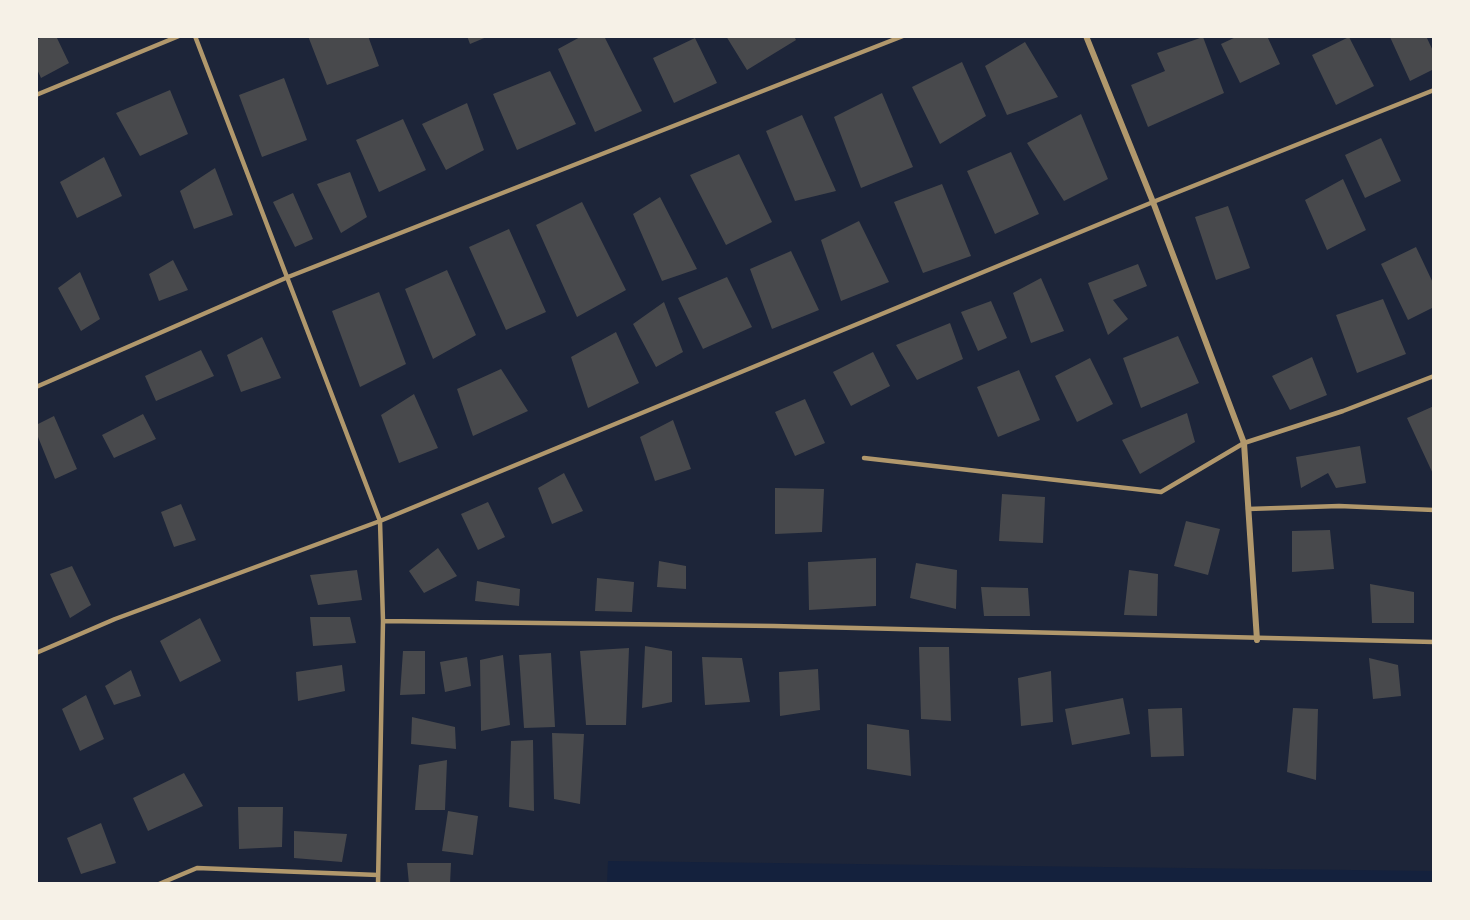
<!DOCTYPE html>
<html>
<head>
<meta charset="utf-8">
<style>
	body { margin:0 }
	#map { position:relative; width:1470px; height:920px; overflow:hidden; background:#14213d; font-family:Overpass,sans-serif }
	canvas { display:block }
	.frame { position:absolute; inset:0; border:38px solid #f6f1e7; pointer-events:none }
</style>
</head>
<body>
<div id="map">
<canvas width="1470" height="920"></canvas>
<div class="frame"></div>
</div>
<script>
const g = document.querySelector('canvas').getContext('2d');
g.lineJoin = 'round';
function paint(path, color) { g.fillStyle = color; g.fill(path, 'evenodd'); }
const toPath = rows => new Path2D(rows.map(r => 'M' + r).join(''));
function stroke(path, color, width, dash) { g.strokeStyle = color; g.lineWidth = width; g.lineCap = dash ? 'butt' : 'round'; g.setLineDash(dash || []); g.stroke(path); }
const green = toPath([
	[36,36,1434,36,1434,871,608,861,607,884,36,884]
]);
const building = toPath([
	[44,36,56,36,69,63,41,78,36,67,36,40],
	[308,36,368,36,379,66,327,85],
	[467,36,489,36,470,44],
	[582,36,604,36,642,111,595,132,558,49],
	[726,36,794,36,796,40,747,70],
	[1238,36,1267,36,1280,64,1240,83,1221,44],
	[1426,36,1434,53,1434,69,1410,81,1390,37],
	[1203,37,1224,93,1148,127,1131,85,1165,71,1157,53],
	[1349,37,1374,86,1336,105,1312,55],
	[695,38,717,83,674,103,653,58],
	[1025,42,1058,97,1007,115,985,66],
	[962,62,986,116,940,144,912,87],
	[550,71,576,124,517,150,493,94],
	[284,78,307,140,262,157,239,95],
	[170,90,188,134,140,156,116,113],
	[882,93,913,167,861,188,834,117],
	[467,103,484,150,446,170,422,124],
	[1081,114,1108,179,1064,201,1027,143],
	[802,115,836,191,795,201,766,131],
	[403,119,426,170,379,192,356,140],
	[1381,138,1401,181,1365,198,1345,155],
	[1011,152,1039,214,995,234,967,171],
	[739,154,772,222,726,245,690,175],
	[104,157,122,196,77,218,60,182],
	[215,168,233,215,194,229,180,191],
	[350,172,367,217,341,233,317,184],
	[1343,179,1366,230,1327,250,1305,200],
	[942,184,971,256,923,273,894,202],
	[293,193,313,239,295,247,273,202],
	[660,197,697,269,662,281,633,214],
	[582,202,626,290,577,317,536,225],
	[1228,206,1250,268,1216,280,1195,217],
	[859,221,889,282,841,301,821,240],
	[509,229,546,312,506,330,469,247],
	[1416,247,1434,285,1434,307,1408,320,1381,264],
	[791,251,819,310,772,329,750,269],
	[173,260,188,290,159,301,149,274],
	[1138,264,1147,286,1113,300,1128,319,1108,335,1088,283],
	[447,270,476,335,433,359,405,289],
	[80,272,100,319,81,331,58,288],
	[727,277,752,327,703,349,678,298],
	[1041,278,1064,331,1031,343,1013,293],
	[379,292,406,364,360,387,332,311],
	[1383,299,1406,354,1357,373,1336,315],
	[991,301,1007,338,978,351,961,312],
	[664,302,683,352,656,367,633,324],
	[950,323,963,359,917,380,896,345],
	[616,332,639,383,588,408,571,357],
	[1178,336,1199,383,1141,408,1123,358],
	[262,337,281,378,241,392,227,355],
	[201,350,214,376,156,401,145,376],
	[873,352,890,386,851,406,833,372],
	[1312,357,1327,395,1290,410,1272,376],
	[1090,358,1113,404,1077,422,1055,376],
	[501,369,528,411,473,436,457,389],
	[1019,370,1040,420,998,437,977,387],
	[414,394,438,448,399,463,381,415],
	[805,399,825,443,795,456,775,412],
	[1434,406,1434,476,1407,418],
	[1187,413,1195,442,1140,474,1122,440],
	[143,414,156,439,114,458,102,435],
	[54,416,77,469,55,479,36,432,36,425],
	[673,420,691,469,655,481,640,437],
	[1360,446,1366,483,1336,488,1328,473,1301,488,1296,457],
	[564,473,583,511,552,524,538,488],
	[775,488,824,489,822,532,775,534],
	[1002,494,1045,497,1043,543,999,541],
	[488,502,505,537,478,550,461,514],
	[181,504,196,540,174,547,161,512],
	[1186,521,1220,529,1208,575,1174,566],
	[1330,530,1334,569,1292,572,1292,531],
	[438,548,457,576,424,593,409,571],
	[876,558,876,606,809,610,808,562],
	[659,561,686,566,686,589,657,587],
	[916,563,957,570,956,609,910,598],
	[72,566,91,605,70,618,50,574],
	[357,570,362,600,318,605,310,575],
	[1129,570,1158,574,1157,616,1124,615],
	[597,578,634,582,632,612,595,611],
	[477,581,520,589,519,606,475,601],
	[1370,584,1414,592,1414,623,1372,623],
	[981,587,1028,588,1030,616,984,616],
	[310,617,350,617,356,643,313,646],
	[200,618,221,661,180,682,160,641],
	[645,646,672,651,672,702,642,708],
	[919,647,949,647,951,721,921,719],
	[629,648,626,725,586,725,580,651],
	[403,651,425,651,425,694,400,695],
	[551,653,555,727,524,728,519,655],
	[503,655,510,725,481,731,480,660],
	[467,657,471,686,445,692,440,662],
	[702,657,742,658,750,702,705,705],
	[1369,658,1398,665,1401,696,1373,699],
	[342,665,345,691,298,701,296,672],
	[818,669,820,710,780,716,779,672],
	[131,670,141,696,114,705,105,686],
	[1051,671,1053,722,1021,726,1018,678],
	[86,695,104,739,80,751,62,709],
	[1123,698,1130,734,1072,745,1065,709],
	[1182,708,1184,756,1151,757,1148,709],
	[1293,708,1318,709,1316,780,1287,772],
	[412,717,455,727,456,749,411,744],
	[867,724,909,730,911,776,867,769],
	[552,733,584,734,580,804,554,799],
	[533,740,534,811,509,807,511,741],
	[447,760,445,810,415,810,419,765],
	[184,773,203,806,148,831,133,798],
	[238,807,283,807,282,847,239,849],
	[448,811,478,816,473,855,442,851],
	[101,823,116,863,81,874,67,838],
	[294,831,347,834,342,862,294,858],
	[407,863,451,863,450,884,409,884]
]);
const service = toPath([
	[195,36,380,521,383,621,378,884],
	[36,95,179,36],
	[36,387,288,277,903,36],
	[864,458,1161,492,1244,443,1343,411,1434,376],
	[1248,509,1339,506,1434,510],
	[383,621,774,626,1434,642],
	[36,653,115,619,380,521,1153,202,1434,90],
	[159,884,197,868,378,875]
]);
const minor = toPath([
	[1086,36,1153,202,1244,443,1257,640]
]);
paint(green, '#1d2539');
paint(building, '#48494c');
stroke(service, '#b1986c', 4.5);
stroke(minor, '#b1986c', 6);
</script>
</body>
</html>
